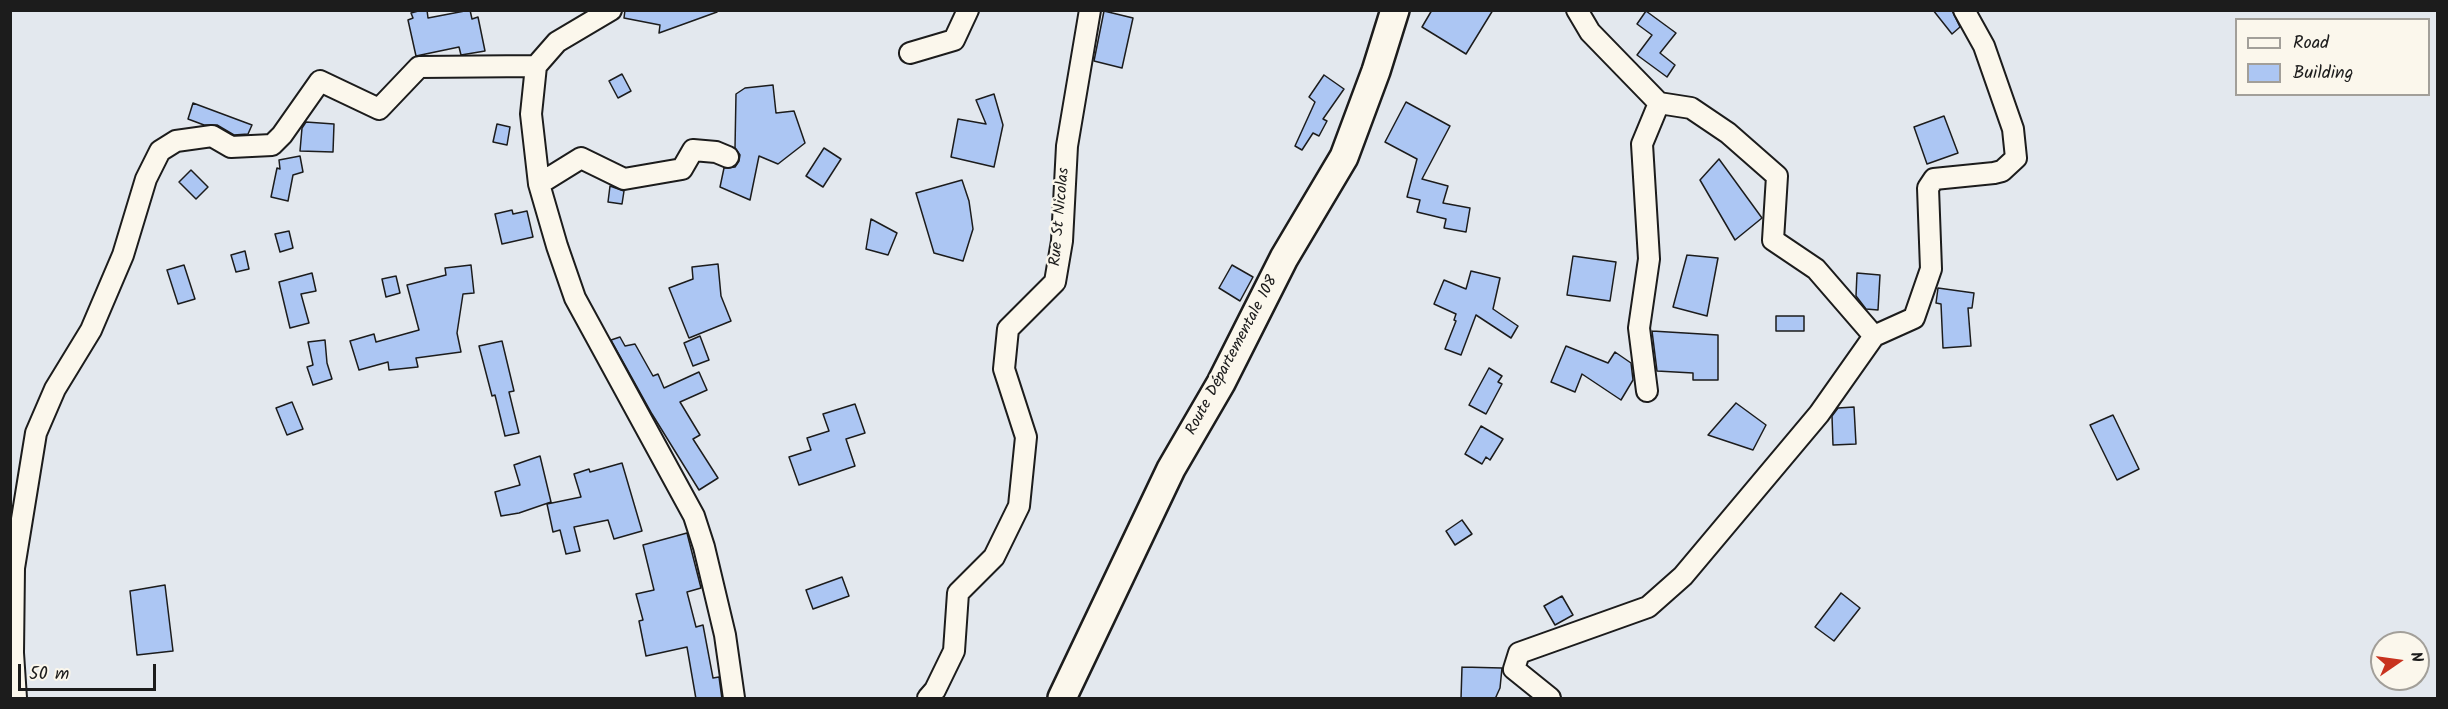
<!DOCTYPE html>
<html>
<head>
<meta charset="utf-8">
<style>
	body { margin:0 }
	#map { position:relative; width:2448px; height:709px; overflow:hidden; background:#e3e8ee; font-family:Kalam,sans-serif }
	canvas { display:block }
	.frame { position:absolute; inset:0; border:12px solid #1c1c1c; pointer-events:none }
	.legend { position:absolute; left:2235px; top:18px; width:195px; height:78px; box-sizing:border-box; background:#fbf7ec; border:2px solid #a29f99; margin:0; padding:8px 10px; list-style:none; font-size:18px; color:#1c1c1c }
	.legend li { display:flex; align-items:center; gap:12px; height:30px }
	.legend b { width:30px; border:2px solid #a29f99 }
	.north { position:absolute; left:2370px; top:631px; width:60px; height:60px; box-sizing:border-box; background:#fbf7ec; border:2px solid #a29f99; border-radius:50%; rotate:77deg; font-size:16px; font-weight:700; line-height:24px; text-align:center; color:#1c1c1c }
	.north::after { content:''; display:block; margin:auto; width:21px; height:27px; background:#c8321e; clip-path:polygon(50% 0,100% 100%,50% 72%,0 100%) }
	.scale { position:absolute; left:18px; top:664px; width:138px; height:27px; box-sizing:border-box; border:3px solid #1c1c1c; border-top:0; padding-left:8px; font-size:18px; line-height:21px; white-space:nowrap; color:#1c1c1c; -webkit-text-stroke:4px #fbf7ec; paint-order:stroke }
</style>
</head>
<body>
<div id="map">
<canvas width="2448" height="709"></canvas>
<div class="frame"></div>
<ul class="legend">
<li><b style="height:8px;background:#fbf7ec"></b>Road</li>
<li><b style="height:16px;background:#acc6f3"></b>Building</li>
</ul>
<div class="north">N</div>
<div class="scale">50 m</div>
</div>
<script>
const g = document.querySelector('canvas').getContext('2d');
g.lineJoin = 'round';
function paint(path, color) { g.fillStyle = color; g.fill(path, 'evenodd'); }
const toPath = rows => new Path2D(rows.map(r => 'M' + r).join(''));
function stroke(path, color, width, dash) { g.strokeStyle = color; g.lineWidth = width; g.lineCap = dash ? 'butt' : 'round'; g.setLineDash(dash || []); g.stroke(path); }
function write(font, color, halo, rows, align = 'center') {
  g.font = font + ' Kalam,sans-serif'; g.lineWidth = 5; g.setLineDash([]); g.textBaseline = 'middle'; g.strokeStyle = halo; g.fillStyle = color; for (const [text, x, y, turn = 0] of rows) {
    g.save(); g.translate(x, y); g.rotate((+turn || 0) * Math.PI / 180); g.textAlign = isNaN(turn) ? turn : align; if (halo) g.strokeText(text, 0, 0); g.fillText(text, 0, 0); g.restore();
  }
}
const building = toPath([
	[422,10,427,10,428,18,470,10,472,19,478,17,485,51,461,55,459,47,416,56,408,20,413,18,411,13,422,10],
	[625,10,716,10,717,12,659,33,660,25,624,18,625,10],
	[1432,10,1493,10,1466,54,1422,27,1432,10],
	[1933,10,1952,10,1960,27,1952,34,1933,10],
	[1104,11,1133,18,1122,68,1094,61,1104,11],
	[1646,11,1676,33,1660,53,1675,65,1667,77,1637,55,1652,35,1637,24,1646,11],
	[622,74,631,91,618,98,609,81,622,74],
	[1324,75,1344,89,1323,119,1327,121,1319,136,1313,133,1302,150,1295,146,1315,102,1309,97,1324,75],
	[773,85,776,113,794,111,805,143,778,164,759,156,750,200,720,187,724,168,735,167,739,161,740,155,735,148,736,94,745,88,773,85],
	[994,94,1003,125,994,167,951,157,958,119,986,124,976,100,994,94],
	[1406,102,1450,126,1422,179,1448,186,1443,203,1470,208,1466,232,1444,228,1446,219,1417,212,1420,200,1407,197,1417,159,1385,142,1406,102],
	[193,103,252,125,248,134,234,135,217,125,204,125,188,119,193,103],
	[1944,116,1958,153,1927,164,1914,127,1944,116],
	[306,122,334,124,333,152,300,151,302,128,306,122],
	[497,124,510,127,507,145,493,142,497,124],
	[824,148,841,159,823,187,806,176,824,148],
	[300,156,303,172,293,175,288,201,271,197,277,168,280,169,279,160,300,156],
	[1719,159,1762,218,1735,240,1700,180,1719,159],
	[191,170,208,187,196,199,179,182,191,170],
	[962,180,969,201,973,229,963,261,934,253,916,193,962,180],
	[610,186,624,191,622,204,608,202,610,186],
	[512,210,513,214,527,211,533,237,502,244,495,214,512,210],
	[871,219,897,233,888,255,866,249,871,219],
	[289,231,293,248,280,252,275,234,289,231],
	[245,251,249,269,236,272,231,255,245,251],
	[1687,255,1718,258,1707,316,1673,307,1687,255],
	[1573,256,1616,262,1610,301,1567,295,1573,256],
	[718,264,721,296,731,321,689,338,669,288,693,279,692,267,718,264],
	[184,265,195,299,178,304,167,270,184,265],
	[471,265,474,293,463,294,457,333,461,352,416,358,418,367,389,370,388,362,359,370,350,341,374,334,376,342,419,330,407,285,446,275,445,268,471,265],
	[1232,265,1253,277,1240,301,1219,288,1232,265],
	[1471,271,1500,278,1493,309,1518,326,1511,338,1476,315,1461,355,1445,349,1456,321,1454,320,1456,314,1434,304,1444,280,1466,289,1471,271],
	[312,273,316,291,301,294,309,323,290,328,279,282,312,273],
	[1857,273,1880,275,1878,310,1866,309,1856,296,1857,273],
	[396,276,400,293,386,297,382,279,396,276],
	[1938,288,1974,293,1972,308,1968,308,1971,346,1943,348,1941,304,1936,303,1938,288],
	[1776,316,1804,316,1804,331,1776,331,1776,316],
	[1652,331,1718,335,1718,380,1693,380,1693,373,1657,371,1652,331],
	[700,336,709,360,693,366,684,343,700,336],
	[620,337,625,346,635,344,653,376,658,374,664,388,699,372,707,390,680,402,700,435,693,439,718,478,699,490,652,414,611,340,620,337],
	[325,340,327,363,332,379,313,385,307,367,313,365,308,342,325,340],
	[502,341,514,391,509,392,519,433,505,436,495,395,492,396,479,346,502,341],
	[1566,346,1608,363,1615,352,1631,363,1633,380,1621,400,1582,374,1575,392,1551,382,1566,346],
	[1489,368,1502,376,1498,382,1502,384,1486,414,1469,405,1489,368],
	[292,402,303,429,287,435,276,408,292,402],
	[1736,403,1766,425,1753,450,1708,435,1736,403],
	[855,404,865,433,846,439,855,466,799,485,789,457,811,450,807,438,829,431,823,414,855,404],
	[1854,407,1856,444,1833,445,1832,416,1838,408,1854,407],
	[2113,415,2139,469,2117,480,2090,425,2113,415],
	[1481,426,1503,439,1490,460,1486,457,1482,464,1465,454,1481,426],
	[540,456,551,502,519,513,501,516,495,492,520,485,514,465,540,456],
	[622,463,642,531,614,539,608,520,574,527,580,551,566,554,560,530,553,532,547,504,581,497,574,474,589,469,590,472,622,463],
	[1462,520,1472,534,1455,545,1446,531,1462,520],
	[687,533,701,588,687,592,696,627,703,625,713,678,719,677,722,699,696,699,687,647,646,656,639,621,643,620,636,594,654,590,643,545,687,533],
	[842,577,849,596,813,609,806,590,842,577],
	[165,585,173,651,137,655,130,591,165,585],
	[1841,593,1860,608,1834,641,1815,627,1841,593],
	[1562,596,1573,615,1555,625,1544,606,1562,596],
	[1462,667,1502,668,1500,688,1495,699,1461,699,1462,667]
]);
const minor = toPath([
	[611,10,557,42,536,66,531,114,539,184,557,246,575,298,694,516,704,547,725,635,734,698],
	[1577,10,1590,32,1659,103,1691,108,1728,133,1777,176,1773,240,1816,269,1874,336,1914,318,1931,269,1928,188,1934,179,1994,173,2002,171,2016,158,2013,129,1984,46,1964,10],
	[910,53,954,40,968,10],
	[539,184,581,158,624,179,682,169,693,150,716,152,728,157],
	[1647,391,1639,328,1649,259,1642,144,1659,103],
	[16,698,13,653,14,568,36,433,55,389,91,330,123,255,146,179,160,151,176,141,212,136,231,147,272,145,282,135,320,81,379,109,419,67,536,66],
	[928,698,935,690,954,651,958,593,994,557,1019,506,1026,437,1004,369,1008,329,1055,282,1062,241,1067,146,1090,10],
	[1550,698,1514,669,1519,653,1648,607,1683,576,1819,414,1874,336]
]);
const secondary = toPath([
	[1062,698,1171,469,1221,383,1284,258,1344,157,1376,71,1395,10]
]);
const streetNames = [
	["Rue St Nicolas",1061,217,-85],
	["Route Départementale 108",1233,356,-62]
];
paint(building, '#acc6f3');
stroke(building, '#1c1c1c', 1.5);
stroke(minor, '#1c1c1c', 24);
stroke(secondary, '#1c1c1c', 32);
stroke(minor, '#fbf7ec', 20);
stroke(secondary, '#fbf7ec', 27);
write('16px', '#1c1c1c', '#fbf7ec', streetNames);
</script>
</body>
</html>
